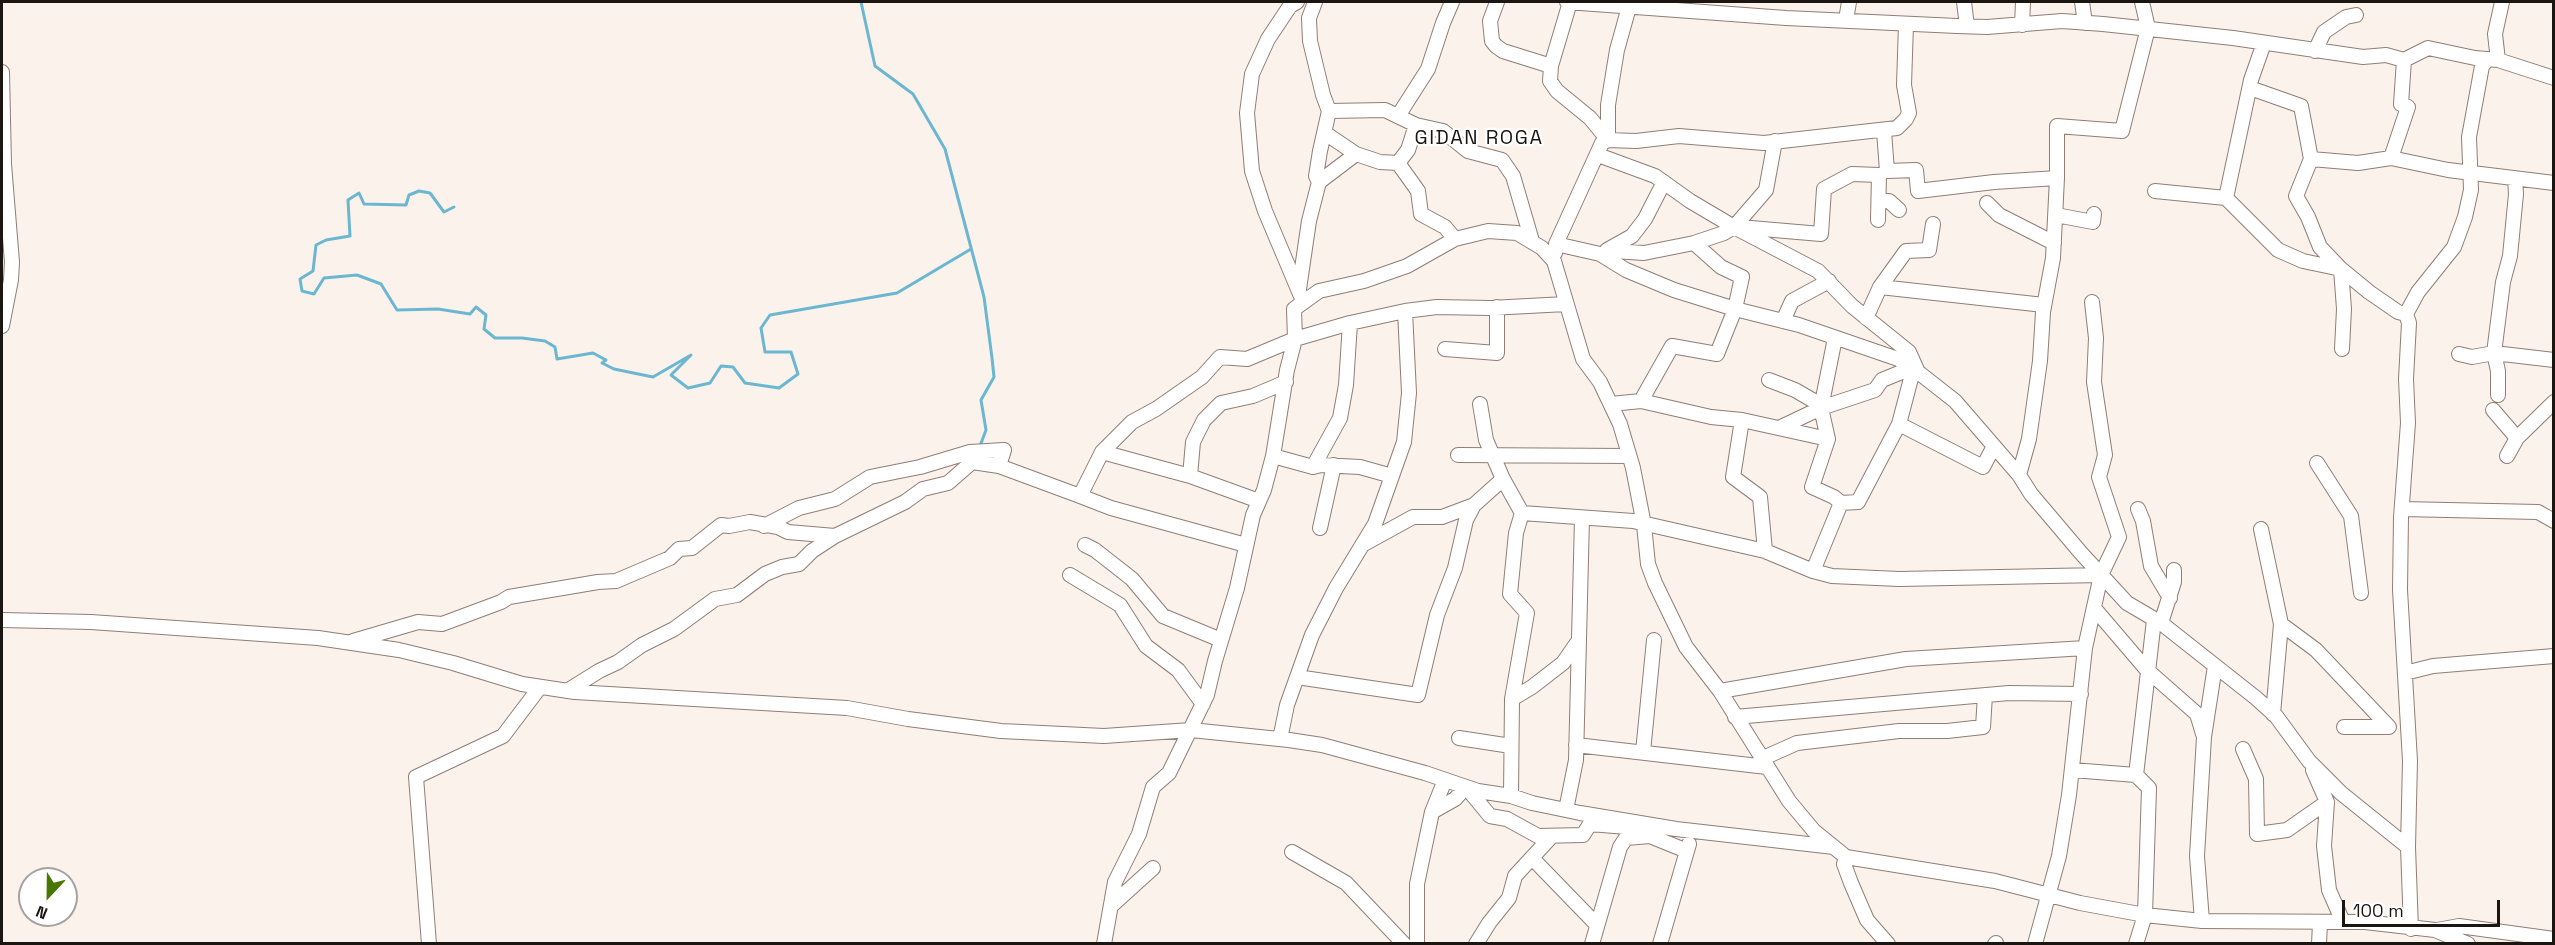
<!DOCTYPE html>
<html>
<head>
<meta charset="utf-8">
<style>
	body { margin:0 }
	#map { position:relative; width:2555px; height:945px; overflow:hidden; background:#fcf2ec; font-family:"Space Grotesk",sans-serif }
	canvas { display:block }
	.frame { position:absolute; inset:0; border:3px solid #1c1613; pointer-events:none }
	.north { position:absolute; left:18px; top:867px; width:60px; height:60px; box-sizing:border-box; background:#fff; border:2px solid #a4a2a1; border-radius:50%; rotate:202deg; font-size:16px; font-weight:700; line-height:24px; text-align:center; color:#1c1613 }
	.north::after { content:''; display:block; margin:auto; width:21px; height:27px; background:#477700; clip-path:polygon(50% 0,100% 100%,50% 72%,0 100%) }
	.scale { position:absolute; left:2342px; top:900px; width:158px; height:27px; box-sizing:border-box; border:3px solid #1c1613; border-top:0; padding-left:8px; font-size:18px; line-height:21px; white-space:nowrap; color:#1c1613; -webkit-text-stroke:4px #fff; paint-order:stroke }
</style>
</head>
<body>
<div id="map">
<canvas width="2555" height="945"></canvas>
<div class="frame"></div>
<div class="north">N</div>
<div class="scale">100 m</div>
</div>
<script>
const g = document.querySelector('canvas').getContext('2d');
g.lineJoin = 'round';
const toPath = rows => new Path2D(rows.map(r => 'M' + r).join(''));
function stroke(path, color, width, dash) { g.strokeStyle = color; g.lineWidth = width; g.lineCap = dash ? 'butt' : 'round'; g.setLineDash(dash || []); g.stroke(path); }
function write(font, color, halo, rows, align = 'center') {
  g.font = font + ' "Space Grotesk",sans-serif'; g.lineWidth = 4.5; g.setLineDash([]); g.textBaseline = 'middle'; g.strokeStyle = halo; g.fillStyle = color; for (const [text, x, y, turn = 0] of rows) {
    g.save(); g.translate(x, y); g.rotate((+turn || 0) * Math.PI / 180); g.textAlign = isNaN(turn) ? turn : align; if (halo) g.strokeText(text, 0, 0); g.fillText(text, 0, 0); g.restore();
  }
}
const stream = toPath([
	[861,2,875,66,913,94,945,149,984,297,992,358,994,377,981,400,986,430,980,446],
	[454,207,444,212,430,193,419,191,409,195,406,205,364,204,359,193,348,200,350,236,326,240,316,245,313,271,300,279,302,291,314,294,324,278,357,275,381,284,397,310,438,309,470,314,476,307,486,315,484,329,495,338,522,338,545,341,555,347,557,359,593,353,606,360,602,363,614,369,653,377,691,355,671,375,688,388,710,383,721,366,733,367,745,383,779,388,798,374,791,352,765,352,761,328,770,315,897,293,971,249]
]);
const minor = toPath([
	[1297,2,1290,6,1268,39,1252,74,1247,113,1252,171,1265,211,1303,301],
	[1497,2,1490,21,1492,41,1496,46,1503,51,1551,66,1550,81,1557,91,1590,118,1608,140,1636,141,1679,136,1764,143,1897,128,1906,119,1909,113,1904,85,1906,24],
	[1567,2,1786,18,1957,26,1987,27,2062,21,2103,24,2233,38,2363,57,2386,55,2404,60,2428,48,2475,58,2498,60,2554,78],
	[1964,2,1967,26],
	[2082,2,2085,23],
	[1846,20,1849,2],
	[2022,25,2023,2],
	[2315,51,2324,32,2346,17,2356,15],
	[2498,60,2495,34,2502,2],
	[1551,66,1570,2],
	[2,72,4,164,12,262,11,280,2,326],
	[2250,88,2301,106,2311,159,2358,163,2391,158,2408,107,2401,104,2404,60],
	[1329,111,1385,110,1416,125,1443,131,1468,151,1502,160,1513,176,1532,241],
	[1398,116,1428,69,1443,23,1452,2],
	[1884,131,1887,171,1916,170,1918,191,1994,182,2057,178],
	[1325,133,1356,154,1380,162,1398,163,1418,191,1421,214,1445,227,1455,239],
	[1598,155,1655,176,1690,201,1734,227,1818,271,1852,306,1909,352,1918,372,1955,401,2019,475,2031,494,2081,553,2127,603,2161,623,2256,698,2276,716,2309,761,2341,793,2408,847],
	[2391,158,2448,170,2554,183],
	[2311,159,2296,196,2308,217,2320,247,2341,269,2369,292,2398,312,2406,314],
	[1398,163,1408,150,1416,125],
	[1319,182,1356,154],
	[2155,191,2226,198,2251,80,2264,43],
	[2226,198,2278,250,2303,261,2341,269,2344,309,2342,349],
	[1879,201,1889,201,1899,210],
	[1987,203,1999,215,2054,243],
	[2056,215,2093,222,2094,214],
	[1739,227,1821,234,1824,189,1852,174,1879,175,1878,220],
	[1556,244,1600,254,1626,270,1674,290,1735,309,1799,325,1898,359,1914,367],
	[1607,250,1632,236,1645,219,1664,182],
	[1555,253,1556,244,1602,143,1608,140,1608,105,1617,50,1629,7],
	[1600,254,1614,251,1644,253,1694,243,1724,233,1734,227,1766,190,1775,141],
	[1880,287,2044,305],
	[1299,289,1309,221,1319,182,1316,176,1320,151,1329,111,1323,95,1310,41,1309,18,1315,2],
	[1866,318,1880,287,1906,251,1929,250,1933,224],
	[1783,321,1792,301,1829,281],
	[1445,349,1497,353,1497,307],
	[2459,354,2472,357,2494,353,2554,360],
	[1769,380,1795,390,1821,405],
	[2498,395,2498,371,2494,353,2503,282,2510,256,2516,194,2515,178],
	[1641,401,1672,346,1717,354,1735,309,1742,277,1721,267,1694,243],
	[1480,404,1486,440,1503,479,1522,513,1516,533,1510,594,1527,613,1512,699,1511,796],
	[1611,404,1641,401,1711,417,1742,420,1828,439],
	[2493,410,2517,438],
	[1742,420,1733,477,1760,497,1765,551],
	[1899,424,1983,467,1994,446],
	[1779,428,1821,408,1875,390,1882,380,1914,367],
	[1102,452,1190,476],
	[1458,455,1629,456],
	[1273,456,1313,467,1321,465,1360,467,1392,476],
	[2507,456,2517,438,2554,402],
	[2317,463,2351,516,2361,593],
	[999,466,1080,496,1102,452,1132,422,1156,409,1202,377,1220,357,1247,359,1295,339,1350,323,1405,311,1437,307,1490,308,1566,304],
	[1313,467,1340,418,1346,385,1350,323],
	[2019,475,2029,439,2040,361,2043,312,2053,258,2057,178,2057,126,2122,131,2148,28,2142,2],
	[1080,496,1111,508,1246,545],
	[1259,501,1190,476,1193,442,1204,420,1221,403,1253,396,1286,382],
	[1841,503,1858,502,1899,424,1914,367],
	[2138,509,2143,521,2151,566,2170,598],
	[2402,509,2538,512,2554,521],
	[1522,513,1633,521,1765,551,1813,571,1832,576,1899,579,2101,575],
	[1320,528,1334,465],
	[2261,529,2281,624,2316,650,2389,727,2344,727],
	[1085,545,1095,550,1132,579,1163,616,1221,640],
	[1362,545,1413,517,1442,517,1474,505],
	[1813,571,1841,503,1834,497,1812,487,1828,439,1821,408,1835,338],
	[1070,575,1120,605,1146,646,1178,670,1203,704],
	[2094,608,2147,670,2197,714,2203,734],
	[2,620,91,622,318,638,399,650,453,663,522,684,575,692,847,708,908,719,1001,731,1104,736,1191,730,1289,740,1322,745,1425,773,1478,791,1511,796,1532,803,1580,813,1676,829,1834,847],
	[2161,623,2174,582,2174,570],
	[353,641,418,622,442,624,501,602,509,597,598,582,616,581,670,558,679,549,692,548,721,525,729,526,750,522,778,527,788,532,835,536],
	[2405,673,2433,666,2554,656],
	[1297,677,1418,695,1437,615,1455,568,1466,520,1474,505,1503,479],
	[567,691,599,671,618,662,642,645,674,629,715,599,737,595,765,574,782,567,799,564,812,551,835,536,905,502,923,489,948,483,972,462,999,466,1004,450,970,452,920,467,870,477,835,499,799,508,764,526],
	[1720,691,1906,659,2085,648],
	[1512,699,1532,687,1563,663,1579,640],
	[2273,714,2281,624],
	[1735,717,2009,693,2081,694],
	[1459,738,1511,746],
	[1280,739,1287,705,1312,635,1336,588,1375,524,1404,442,1409,393,1405,311],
	[1576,745,1767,767],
	[2243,749,2256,779,2257,834,2287,830,2327,802,2313,770],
	[1643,752,1654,640],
	[1761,759,1797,743,1899,731,1947,731,1983,727,1985,695],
	[2072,770,2136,775],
	[2327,802,2324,846,2329,890,2343,922],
	[1566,810,1576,760,1582,518],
	[1432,812,1455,799,1466,787,1490,816,1507,819,1538,836,1583,835,1590,824,1627,827,1650,836],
	[1292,852,1346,883,1404,944],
	[1846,857,1844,864,1851,883,1867,920,1888,944],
	[1532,858,1597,925],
	[1111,906,1153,868],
	[2202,921,2197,856,2204,737,2215,666],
	[2411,929,2408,847,2410,761,2400,590,2401,517,2408,423,2406,379,2409,323,2406,314,2418,292,2454,247,2465,217,2471,190,2469,137,2482,66,2488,59],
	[2437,930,2459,926,2554,939],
	[429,944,416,777,503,736,540,687],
	[1104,944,1115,882,1139,834,1153,787,1169,773,1207,695,1215,661,1237,588,1253,515,1264,490,1273,456,1287,370,1295,339,1294,309,1319,291,1364,281,1407,266,1455,239,1488,231,1517,233,1542,248,1554,261,1583,359,1600,382,1620,424,1633,468,1644,525,1648,564,1655,583,1686,647,1720,691,1789,801,1814,831,1846,857,1995,881,2080,903,2145,915,2202,921,2365,922,2435,930,2468,944],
	[1417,944,1417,884,1432,812,1445,780],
	[1476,944,1489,923,1509,898,1515,876,1551,837],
	[1592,944,1620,847,1626,838,1650,836,1687,851],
	[1660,944,1689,844],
	[1995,944,1996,943],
	[2035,944,2059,856,2069,795,2085,648,2101,575,2119,537,2099,477,2105,455,2094,382,2096,338,2092,302],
	[2136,944,2145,915,2149,788,2136,775,2154,620],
	[2319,944,2320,923]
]);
const quarterNames = [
	["GIDAN ROGA",1479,139]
];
stroke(stream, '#6bb7d1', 3);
stroke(minor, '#8e7e76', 16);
stroke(minor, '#fff', 14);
g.letterSpacing = '1.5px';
write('20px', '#1c1613', '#fff', quarterNames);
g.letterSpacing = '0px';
</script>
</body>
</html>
